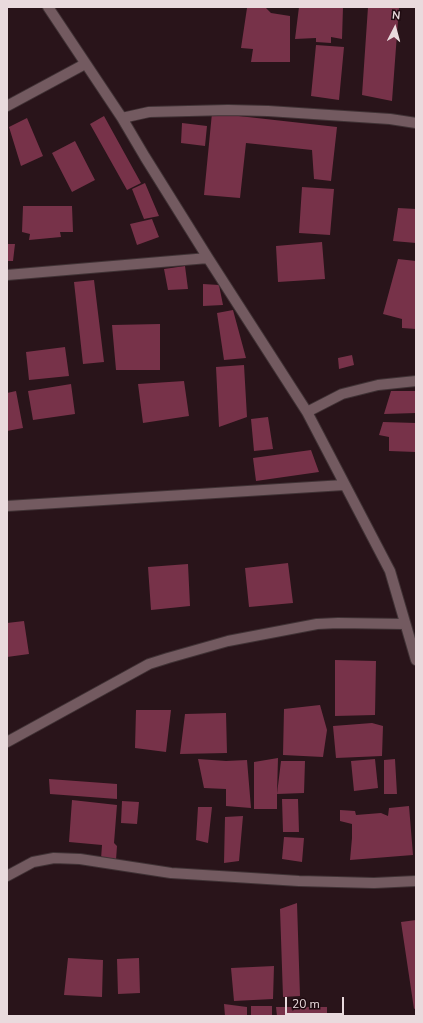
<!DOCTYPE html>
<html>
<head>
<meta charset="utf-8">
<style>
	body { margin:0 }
	#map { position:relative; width:423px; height:1023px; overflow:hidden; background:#29141a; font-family:"Nunito Sans",sans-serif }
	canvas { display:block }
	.frame { position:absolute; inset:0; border:8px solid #e9dadd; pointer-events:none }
	.north { position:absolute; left:375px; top:8px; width:40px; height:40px; -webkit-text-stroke:3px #1f0b11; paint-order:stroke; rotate:6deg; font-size:11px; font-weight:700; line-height:16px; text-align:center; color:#e9dadd }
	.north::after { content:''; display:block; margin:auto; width:14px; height:18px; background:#e9dadd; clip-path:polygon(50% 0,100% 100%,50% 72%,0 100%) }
	.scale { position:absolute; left:285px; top:997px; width:59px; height:18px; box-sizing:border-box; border:2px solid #e9dadd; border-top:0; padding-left:5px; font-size:12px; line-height:14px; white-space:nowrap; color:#e9dadd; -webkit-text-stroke:3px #1f0b11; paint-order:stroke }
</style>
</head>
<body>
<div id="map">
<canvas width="423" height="1023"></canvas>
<div class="frame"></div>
<div class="north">N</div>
<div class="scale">20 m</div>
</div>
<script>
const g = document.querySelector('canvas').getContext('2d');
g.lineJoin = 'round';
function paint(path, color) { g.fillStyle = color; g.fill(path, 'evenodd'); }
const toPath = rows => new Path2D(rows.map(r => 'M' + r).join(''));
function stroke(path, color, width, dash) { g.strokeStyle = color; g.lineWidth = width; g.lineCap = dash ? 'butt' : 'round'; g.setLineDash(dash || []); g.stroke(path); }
const building = toPath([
	[299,7,343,7,342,39,331,37,331,43,316,42,316,38,295,39],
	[368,7,399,7,392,101,362,95],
	[247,8,266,8,271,13,290,16,290,62,251,62,253,49,241,48],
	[316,45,344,47,339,100,311,96],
	[212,113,337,127,331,181,314,179,312,150,246,143,240,198,204,195],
	[104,116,141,183,127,190,90,124],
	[27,118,43,156,21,166,9,127],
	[182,123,207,126,205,146,181,143],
	[75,141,95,180,72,192,52,153],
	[145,183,159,216,144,219,132,189],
	[302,187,334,189,330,235,299,233],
	[23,206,72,206,73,232,60,232,61,237,29,240,30,234,22,232],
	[398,208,416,209,416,243,393,241],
	[152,219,159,237,137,245,130,224],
	[322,242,325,279,278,282,276,246],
	[7,244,15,244,13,261,7,261],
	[398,259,416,261,416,329,402,328,402,319,383,314],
	[185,266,188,289,168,290,164,269],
	[94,280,104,362,83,364,74,282],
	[203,284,219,285,223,305,203,306],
	[233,310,246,358,224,360,217,313],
	[160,324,160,370,116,370,112,325],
	[65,347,69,376,29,380,26,352],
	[352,355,354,365,339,369,338,358],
	[244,365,247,417,219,427,216,367],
	[184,381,189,416,143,423,138,384],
	[71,384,75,414,33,420,28,391],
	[16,391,23,428,7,431,7,393],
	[391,391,416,391,416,413,384,414],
	[268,417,273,449,254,451,251,419],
	[383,422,416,423,416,452,389,451,389,437,379,435],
	[311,450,319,472,256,481,253,458],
	[288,563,293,603,249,607,245,568],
	[188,564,190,606,151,610,148,567],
	[24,621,29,654,7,657,7,623],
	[335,660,376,661,375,715,335,716],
	[320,705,327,730,323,757,283,755,284,709],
	[136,710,171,710,166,752,135,748],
	[226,713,227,753,180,754,185,714],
	[372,723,383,726,382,756,336,758,333,726],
	[278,758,277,794,281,761,305,761,304,793,277,794,277,809,254,809,254,762],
	[198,759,226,761,247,760,251,808,226,806,226,789,204,788],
	[375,759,378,788,354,791,351,761],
	[395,759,397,794,384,794,384,760],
	[49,779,117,784,117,799,50,794],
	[282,799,298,799,299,832,283,832],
	[72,800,117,805,114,843,117,846,116,860,101,859,102,845,69,842],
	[122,801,139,802,137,824,121,823],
	[409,806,413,855,350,860,352,838,352,824,340,821,340,810,355,811,356,815,381,813,388,816,389,808],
	[198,807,212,807,208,843,196,840],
	[243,816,239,861,224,863,225,817],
	[284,837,304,838,302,862,282,859],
	[297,903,300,996,283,997,280,909],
	[416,920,416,1008,414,1009,401,922],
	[68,958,103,960,102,997,64,995],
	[139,958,140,993,118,994,117,959],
	[274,966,273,999,234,1001,231,968],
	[224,1004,247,1007,247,1016,225,1016],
	[251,1006,272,1006,272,1016,251,1016],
	[276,1007,327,1007,327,1016,277,1016]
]);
const minor = toPath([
	[48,7,122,118,145,157,208,258,307,412,390,571,416,660],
	[7,106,85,64],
	[122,118,149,112,228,110,268,111,390,119,416,123],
	[7,275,208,258],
	[307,412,342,394,378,385,416,381],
	[7,506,344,485],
	[7,742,149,664,168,658,228,641,317,624,338,623,405,624],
	[7,876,33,862,54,858,80,859,171,873,299,881,374,883,416,881]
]);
paint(building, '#773249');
stroke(minor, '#403235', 12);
stroke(minor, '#735a60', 10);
</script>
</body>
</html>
